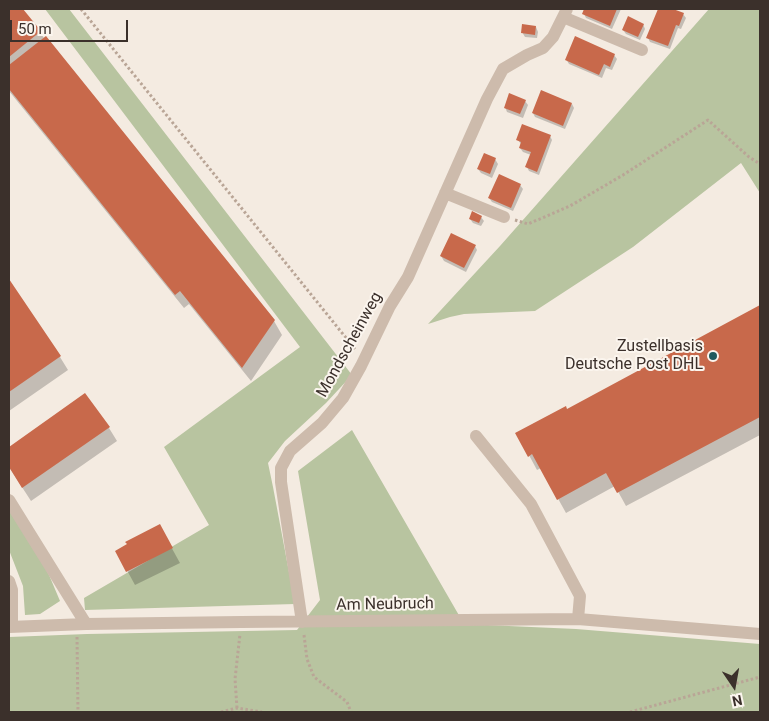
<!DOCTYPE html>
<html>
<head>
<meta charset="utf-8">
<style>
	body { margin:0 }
	#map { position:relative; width:769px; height:721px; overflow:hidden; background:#f4ebe1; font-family:Roboto,sans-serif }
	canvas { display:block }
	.frame { position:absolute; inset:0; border:10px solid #3b302b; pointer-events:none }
	.north { position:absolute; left:709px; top:661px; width:50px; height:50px; -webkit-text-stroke:4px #fbf5ee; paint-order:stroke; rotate:168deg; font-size:14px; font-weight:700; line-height:20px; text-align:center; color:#3b302b }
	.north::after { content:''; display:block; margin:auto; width:18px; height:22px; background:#3b302b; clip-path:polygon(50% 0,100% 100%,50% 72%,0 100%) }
	.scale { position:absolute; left:10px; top:20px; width:118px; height:22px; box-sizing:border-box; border:2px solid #3b302b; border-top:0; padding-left:6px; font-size:15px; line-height:18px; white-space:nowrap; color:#3b302b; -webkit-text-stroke:4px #fbf5ee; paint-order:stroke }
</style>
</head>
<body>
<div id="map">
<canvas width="769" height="721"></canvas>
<div class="frame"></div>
<div class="north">N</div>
<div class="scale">50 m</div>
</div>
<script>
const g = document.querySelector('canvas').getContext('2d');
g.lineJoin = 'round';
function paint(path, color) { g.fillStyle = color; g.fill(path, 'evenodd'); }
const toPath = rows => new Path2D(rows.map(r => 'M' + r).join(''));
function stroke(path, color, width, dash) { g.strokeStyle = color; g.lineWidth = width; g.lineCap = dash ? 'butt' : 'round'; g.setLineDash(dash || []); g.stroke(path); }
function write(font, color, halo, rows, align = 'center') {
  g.font = font + ' Roboto,sans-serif'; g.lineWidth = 4; g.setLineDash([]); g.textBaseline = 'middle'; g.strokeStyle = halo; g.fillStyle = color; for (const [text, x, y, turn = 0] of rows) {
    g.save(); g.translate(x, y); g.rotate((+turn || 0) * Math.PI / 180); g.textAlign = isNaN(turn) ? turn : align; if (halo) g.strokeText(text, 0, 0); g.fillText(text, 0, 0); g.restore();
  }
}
const green = toPath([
	[45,9,69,9,352,375,326,403,285,441,268,463,273,487,295,604,85,610,84,598,209,525,164,447,300,347],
	[709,9,760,9,760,193,741,163,633,247,535,311,464,314,450,317,428,324,500,246],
	[352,430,464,624,576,629,760,644,760,712,9,712,9,637,87,634,297,630,320,600,298,471],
	[9,506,44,563,60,601,40,614,25,615,23,586,9,550]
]);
const shadow = toPath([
	[9,9,22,9,44,38,274,321,282,335,251,381,189,304,184,308,9,91],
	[586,9,621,9,612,29,586,18,584,14],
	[659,9,670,9,683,14,686,18,681,29,678,28,670,49,650,42,648,38],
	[643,24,645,29,640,40,626,34,623,30],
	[536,27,538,32,537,38,525,37,522,32],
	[614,55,617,59,612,70,606,68,602,78,569,64,566,59],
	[525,101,528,105,523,118,507,112,505,107],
	[572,104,574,108,565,129,535,117,533,113],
	[550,136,552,140,539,175,529,171,527,167,531,155,523,152,520,148,521,144,518,140],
	[495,159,498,164,492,178,481,173,478,169],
	[520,185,523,189,513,211,492,202,489,198],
	[481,217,484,221,481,226,473,223,470,219],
	[475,246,477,250,466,272,444,261,441,256],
	[9,281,60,357,68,370,9,411],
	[760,307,760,435,626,506,615,486,566,513,541,468,537,470,517,433,567,410],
	[84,395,109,428,117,441,31,501,9,467,9,449],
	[159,525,180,563,135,585,117,552]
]);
const building = toPath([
	[9,9,23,9,41,31,9,57],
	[584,9,617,9,610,26,582,14],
	[658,9,673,9,684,13,679,26,676,25,668,46,646,38],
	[628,16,644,24,638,37,622,30],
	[522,24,536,26,535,35,521,33],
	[46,36,275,320,242,368,180,291,175,295,9,89,9,65],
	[575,36,615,54,610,67,604,64,599,75,565,60],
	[541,90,572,103,563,126,532,113],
	[509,93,526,100,520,114,504,108],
	[522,124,551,135,537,172,525,167,531,152,519,148,521,142,516,140],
	[484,153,496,158,490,174,477,169],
	[499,174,521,184,511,208,488,198],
	[472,211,482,216,479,223,469,219],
	[451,233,476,245,464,268,440,256],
	[9,279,61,356,9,392],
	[760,305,760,417,617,493,606,473,557,500,532,454,528,457,515,433,566,406,567,409],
	[85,393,110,427,22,488,9,467,9,447],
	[160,524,173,548,126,572,115,551,127,544,125,542]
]);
const path = toPath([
	[81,9,355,349],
	[515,220,528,224,570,206,623,175,708,120,749,157,760,164],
	[304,635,307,659,314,677,347,702,351,712],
	[77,637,78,712],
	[237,708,235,679,240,634],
	[221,712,237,708,262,712],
	[630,712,760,677]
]);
const minor = toPath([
	[563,17,642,50],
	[445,193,504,217],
	[476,436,531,504,580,596,578,619],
	[9,500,86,624],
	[9,581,12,590,12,627],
	[302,622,281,482,281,468,290,451,322,423,343,398,361,366,390,306,408,277,487,99,503,69,527,55,543,48,553,37,567,9],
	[9,627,86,624,241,622,578,619,760,634]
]);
const markers = [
	[713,356,5,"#1f5a5e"]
];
const streetNames = [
	["Mondscheinweg",350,345,-61],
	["Am Neubruch",385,605,-1]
];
const poiNames = [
	["Zustellbasis",703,347],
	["Deutsche Post DHL",703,365]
];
paint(green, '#b8c4a0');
paint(shadow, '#0003');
paint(building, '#c8694b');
stroke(path, '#b9a596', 3, [2.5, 2.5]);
stroke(minor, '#cdbbac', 12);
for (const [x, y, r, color] of markers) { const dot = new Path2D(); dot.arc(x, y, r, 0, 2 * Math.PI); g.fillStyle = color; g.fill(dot); stroke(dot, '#fbf5ee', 2); }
write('16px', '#3b302b', '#fbf5ee', streetNames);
write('16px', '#3b302b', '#fbf5ee', poiNames, 'right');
</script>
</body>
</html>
